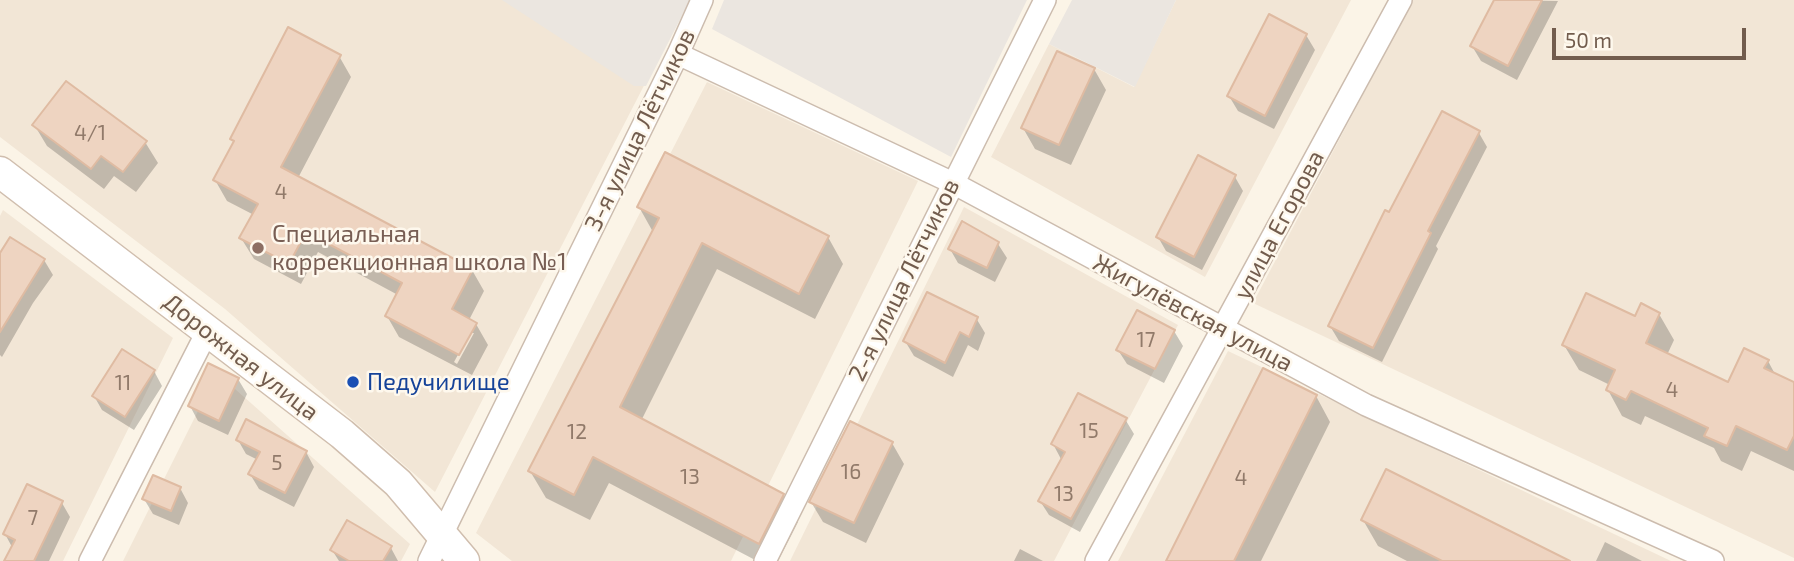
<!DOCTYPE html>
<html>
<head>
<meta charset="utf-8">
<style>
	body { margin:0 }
	#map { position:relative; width:1794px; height:561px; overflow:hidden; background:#fbf4e7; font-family:"Exo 2",sans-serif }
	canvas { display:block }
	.scale { position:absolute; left:1552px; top:28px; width:194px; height:32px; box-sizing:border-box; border:4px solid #725c4d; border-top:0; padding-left:9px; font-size:21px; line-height:24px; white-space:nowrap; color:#725c4d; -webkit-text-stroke:5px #fef8ed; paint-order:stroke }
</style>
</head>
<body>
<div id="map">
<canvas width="1794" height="561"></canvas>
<div class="scale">50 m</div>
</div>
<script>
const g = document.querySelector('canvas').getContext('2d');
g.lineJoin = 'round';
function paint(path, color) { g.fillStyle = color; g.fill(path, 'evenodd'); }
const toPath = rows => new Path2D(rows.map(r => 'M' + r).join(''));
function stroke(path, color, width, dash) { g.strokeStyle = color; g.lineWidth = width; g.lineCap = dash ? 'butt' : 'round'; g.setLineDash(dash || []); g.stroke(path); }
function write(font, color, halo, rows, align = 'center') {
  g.font = font + ' "Exo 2",sans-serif'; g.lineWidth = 5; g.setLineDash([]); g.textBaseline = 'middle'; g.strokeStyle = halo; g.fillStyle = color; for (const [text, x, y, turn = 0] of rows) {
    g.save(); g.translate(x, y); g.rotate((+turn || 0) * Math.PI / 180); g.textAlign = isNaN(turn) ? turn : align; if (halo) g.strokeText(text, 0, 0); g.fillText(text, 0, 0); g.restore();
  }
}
const residential = toPath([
	[0,0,685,0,670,35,435,492,225,309,0,137],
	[1176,0,1351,0,1205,277,991,157,1049,44,1134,87],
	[1413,0,1794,0,1794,558,1253,303],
	[707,82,918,181,731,561,512,561,476,533],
	[964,207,1178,325,1054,561,790,561],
	[3,210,173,338,63,561,0,561,0,216],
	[1228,351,1671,561,1118,561],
	[217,373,410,544,401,561,123,561]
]);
const industrial = toPath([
	[502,0,690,0,646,86,634,86],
	[724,0,1027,0,951,157,712,29],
	[1072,0,1176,0,1135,87,1049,44]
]);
const shadow = toPath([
	[1496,0,1558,1,1517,80,1481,61,1472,46],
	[1306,35,1315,50,1274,129,1238,111,1229,96],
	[339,56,351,77,298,178,472,270,484,291,469,320,476,324,488,345,472,375,399,337,387,316,398,295,318,252,301,284,254,259,241,238,254,215,227,201,215,180,234,144,232,139],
	[470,333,474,333,457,364,454,362],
	[1094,69,1106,90,1071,165,1035,149,1023,128],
	[35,126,145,142,158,163,136,192,114,176,104,189,47,146],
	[1479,133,1487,147,1436,246,1438,249,1382,362,1339,341,1330,326,1390,215],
	[1235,177,1243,191,1202,270,1166,251,1158,237],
	[639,207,828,237,843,264,815,319,717,269,641,421,783,495,798,522,778,561,757,561,609,483,590,520,546,498,530,471,653,232],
	[962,224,998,244,1007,258,995,282,958,263,950,249],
	[0,257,44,260,53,275,33,303,2,357,0,355],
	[1659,314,1674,340,1667,355,1729,384,1768,361,1776,376,1794,384,1794,471,1751,451,1742,471,1721,461,1714,448,1645,416,1641,425,1622,416,1608,390,1610,385,1579,370,1564,345,1635,318],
	[976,318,985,333,978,351,968,345,953,377,914,356,905,341],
	[1174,331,1183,346,1164,383,1127,364,1118,350],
	[154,371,162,386,134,430,102,410,94,396],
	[238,379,247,394,228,435,198,421,190,406],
	[1316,396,1330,422,1261,561,1168,561],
	[1125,419,1134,434,1080,532,1049,515,1040,501,1061,459,1053,444],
	[238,440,306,452,314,467,294,507,259,489,250,474,258,460,246,454],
	[892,443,904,464,866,543,823,522,811,502],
	[180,488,188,503,179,525,153,514,144,499],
	[62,503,70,517,49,561,6,561,12,547,5,534],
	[1363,520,1551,561,1407,561,1378,546],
	[1605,542,1642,561,1596,561],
	[391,548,398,561,339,561,332,550],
	[1020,549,1043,561,1014,561]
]);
const building = toPath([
	[1494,0,1542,0,1508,66,1470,46,1494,0],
	[1269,14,1307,34,1265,116,1227,96,1269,14],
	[288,27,341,55,281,167,473,269,452,309,477,323,459,355,385,316,402,283,306,232,289,264,239,238,258,204,213,180,234,141,230,139,288,27],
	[1057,51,1095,68,1059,145,1021,128,1057,51],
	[66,81,147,141,123,172,101,156,91,169,32,125,66,81],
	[1442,111,1480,131,1428,231,1431,233,1373,348,1328,326,1385,210,1389,212,1442,111],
	[665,152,829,236,799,294,702,243,620,407,784,494,759,544,593,457,574,495,528,471,659,218,637,207,665,152],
	[1198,155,1236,175,1194,257,1156,237,1198,155],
	[962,221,999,242,987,268,948,249,962,221],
	[10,237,45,259,0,332,0,253,10,237],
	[927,292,978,317,969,337,960,332,945,363,903,341,927,292],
	[1586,293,1635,316,1641,303,1660,313,1646,343,1728,382,1744,348,1769,360,1764,368,1794,382,1794,436,1787,450,1736,426,1727,446,1704,436,1708,428,1631,391,1626,400,1606,390,1615,370,1562,345,1586,293],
	[1137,310,1175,330,1155,369,1116,350,1137,310],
	[122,349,155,370,125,417,92,396,122,349],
	[208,363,239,378,219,421,188,406,208,363],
	[1263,368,1317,395,1234,561,1166,561,1263,368],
	[1078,393,1127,418,1071,519,1038,501,1065,452,1051,444,1078,393],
	[246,419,307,451,285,493,248,474,260,452,236,440,246,419],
	[850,421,893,442,854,523,809,502,850,421],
	[1386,469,1570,561,1442,561,1361,520,1386,469],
	[153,475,181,487,171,511,142,499,153,475],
	[27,484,63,501,34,561,4,561,15,540,3,534,27,484],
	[347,520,392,546,383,561,349,561,330,550,347,520]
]);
const minor = toPath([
	[678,54,953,183,1366,405,1713,561],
	[90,561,208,330],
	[429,561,678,54,702,0],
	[765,561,1045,0],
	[1096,561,1401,0]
]);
const secondary = toPath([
	[0,172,342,434,398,483,464,561]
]);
const markers = [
	[258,248,7,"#8d6e63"],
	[353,382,7,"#1a4fb4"]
];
const numberNames = [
	["4/1",90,133],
	["4",281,192],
	["17",1146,340],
	["11",123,383],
	["4",1672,390],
	["15",1089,431],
	["12",577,432],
	["5",277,463],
	["16",851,472],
	["13",690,477],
	["4",1241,478],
	["13",1064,494],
	["7",33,518]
];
const streetNames = [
	["3-я улица Лётчиков",640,130,-64],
	["улица Егорова",1279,225,-62],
	["2-я улица Лётчиков",904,280,-64],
	["Жигулёвская улица",1193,313,28],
	["Дорожная улица",241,357,38]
];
const educationNames = [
	["Специальная",272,234],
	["коррекционная школа №1",272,262]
];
const transitNames = [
	["Педучилище",367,382]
];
paint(residential, '#f2e6d6');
paint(industrial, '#ebe6e0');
paint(shadow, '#0003');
paint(building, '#eed4c1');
stroke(building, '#dfbba2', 2);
stroke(minor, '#ccbcae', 24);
stroke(secondary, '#d0beae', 33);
stroke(minor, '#fff', 21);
stroke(secondary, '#fff', 30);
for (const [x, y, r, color] of markers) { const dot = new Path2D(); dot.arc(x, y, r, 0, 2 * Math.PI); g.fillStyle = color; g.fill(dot); stroke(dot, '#fef8ed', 2.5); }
write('21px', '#917a6a', null, numberNames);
write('24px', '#725c4d', '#fef8ed', streetNames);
write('24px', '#785e54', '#fef8ed', educationNames, 'left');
write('24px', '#164399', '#fef8ed', transitNames, 'left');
</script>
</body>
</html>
